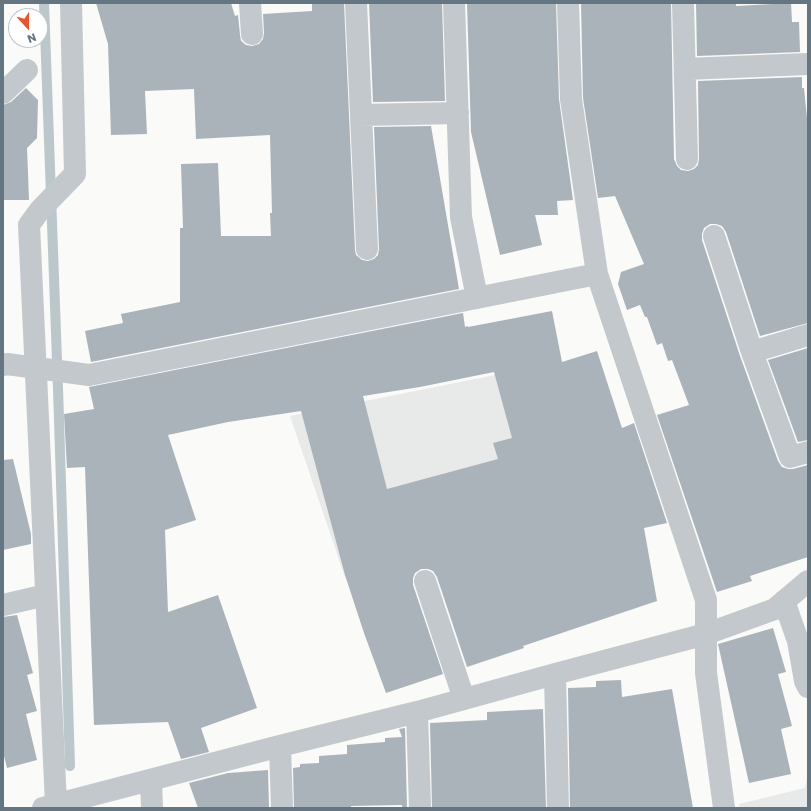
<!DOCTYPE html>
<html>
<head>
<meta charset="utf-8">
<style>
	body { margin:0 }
	#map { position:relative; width:811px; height:811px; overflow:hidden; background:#fafaf8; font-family:Poppins,sans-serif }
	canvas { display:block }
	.frame { position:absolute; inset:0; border:4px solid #657683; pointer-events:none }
	.north { position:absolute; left:8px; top:8px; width:40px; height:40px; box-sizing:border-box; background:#fff; border:1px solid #c1c8cd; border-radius:50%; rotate:159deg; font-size:11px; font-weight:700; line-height:16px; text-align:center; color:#657683 }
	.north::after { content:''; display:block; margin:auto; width:14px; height:18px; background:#e4572e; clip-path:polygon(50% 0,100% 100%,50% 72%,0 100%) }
</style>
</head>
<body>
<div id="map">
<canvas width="811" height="811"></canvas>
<div class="frame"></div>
<div class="north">N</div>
</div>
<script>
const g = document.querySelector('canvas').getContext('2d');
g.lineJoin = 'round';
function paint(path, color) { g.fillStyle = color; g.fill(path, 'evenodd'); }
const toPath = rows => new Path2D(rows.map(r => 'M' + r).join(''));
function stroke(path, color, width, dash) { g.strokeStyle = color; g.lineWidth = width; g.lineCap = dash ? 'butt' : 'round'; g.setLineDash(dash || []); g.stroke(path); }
const built = toPath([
	[560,362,605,500,346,580,290,416],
	[808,773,808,808,740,808,739,804,805,788]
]);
const stream = toPath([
	[44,3,58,388,70,766]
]);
const building = toPath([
	[96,3,231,3,235,16,238,15,240,35,241,41,246,45,252,46,259,44,263,39,264,33,263,14,312,11,312,3,344,3,355,250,356,255,362,260,368,261,374,259,378,255,379,249,374,127,431,126,459,289,91,362,85,331,123,323,121,314,180,302,180,228,183,228,181,164,218,163,221,236,271,236,270,213,272,213,270,135,196,139,194,89,145,91,147,134,111,135,108,44],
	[369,3,442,3,445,101,373,102],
	[467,3,556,3,559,99,573,200,557,201,558,215,535,215,542,245,500,255,471,132],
	[581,3,671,3,674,159,677,166,681,170,688,171,694,169,698,165,699,159,698,81,802,77,802,88,804,88,808,128,808,323,760,336,726,232,722,226,716,224,710,224,704,228,702,234,702,240,740,356,778,461,782,467,788,469,793,469,808,465,808,557,750,576,752,581,717,592,657,415,689,405,672,360,668,361,662,343,657,345,647,317,645,317,640,305,627,310,618,284,621,272,644,264,615,196,598,198,583,98],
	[696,3,736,3,736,6,791,3,792,22,799,22,800,52,697,56],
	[26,88,38,100,37,138,27,148,29,200,3,200,3,105,11,102],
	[552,311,562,362,597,351,622,428,634,423,667,523,644,528,657,601,523,646,524,648,467,667,437,577,433,571,428,569,421,569,415,573,413,578,413,585,443,674,386,693,364,633,345,575,301,411,228,422,168,435,196,520,165,530,168,612,218,595,257,708,201,728,209,752,181,759,168,722,94,725,85,467,67,468,64,414,94,409,89,387,463,313,465,327,468,326,468,327],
	[494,372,512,438,493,443,498,459,387,489,363,396,420,387],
	[808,348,808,440,798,442,768,360],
	[13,459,31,534,31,544,3,550,3,460],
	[17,615,33,673,27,675,37,711,26,714,37,760,7,768,3,752,3,617],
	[773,628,786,672,778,674,792,726,781,729,791,774,749,783,718,644],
	[621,680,622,697,672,689,693,808,570,808,568,688,596,687,596,681],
	[543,709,546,808,432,808,430,723,487,720,487,712],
	[405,728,407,808,402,808,402,805,351,806,351,808,294,808,293,768,300,767,300,764,319,763,319,756,347,754,347,745,385,742,385,738,402,737,399,729],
	[268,770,269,808,198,808,189,783,228,773]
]);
const minor = toPath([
	[250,3,252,34],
	[356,3,367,249],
	[454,3,461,217,477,298],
	[568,3,571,99,597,274,706,600,706,673,724,808],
	[683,3,687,159],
	[685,69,808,64],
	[3,93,27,70],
	[361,115,458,113],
	[714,236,752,352],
	[808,335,752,352,790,457,808,452],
	[3,365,7,364,89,375,597,274],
	[425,581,464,699],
	[784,601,798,641,805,681,808,687],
	[3,605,46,595],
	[555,674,558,808],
	[417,712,420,808],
	[280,746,282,808],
	[151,780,152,808],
	[56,804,29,225,40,210,75,174,71,3],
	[43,808,280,746,417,712,555,674,706,634,775,609,808,581]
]);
paint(built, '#e8e9e9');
stroke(stream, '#bbc7cb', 10);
paint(building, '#aab3b9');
stroke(minor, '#c3c8cc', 22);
</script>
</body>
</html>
